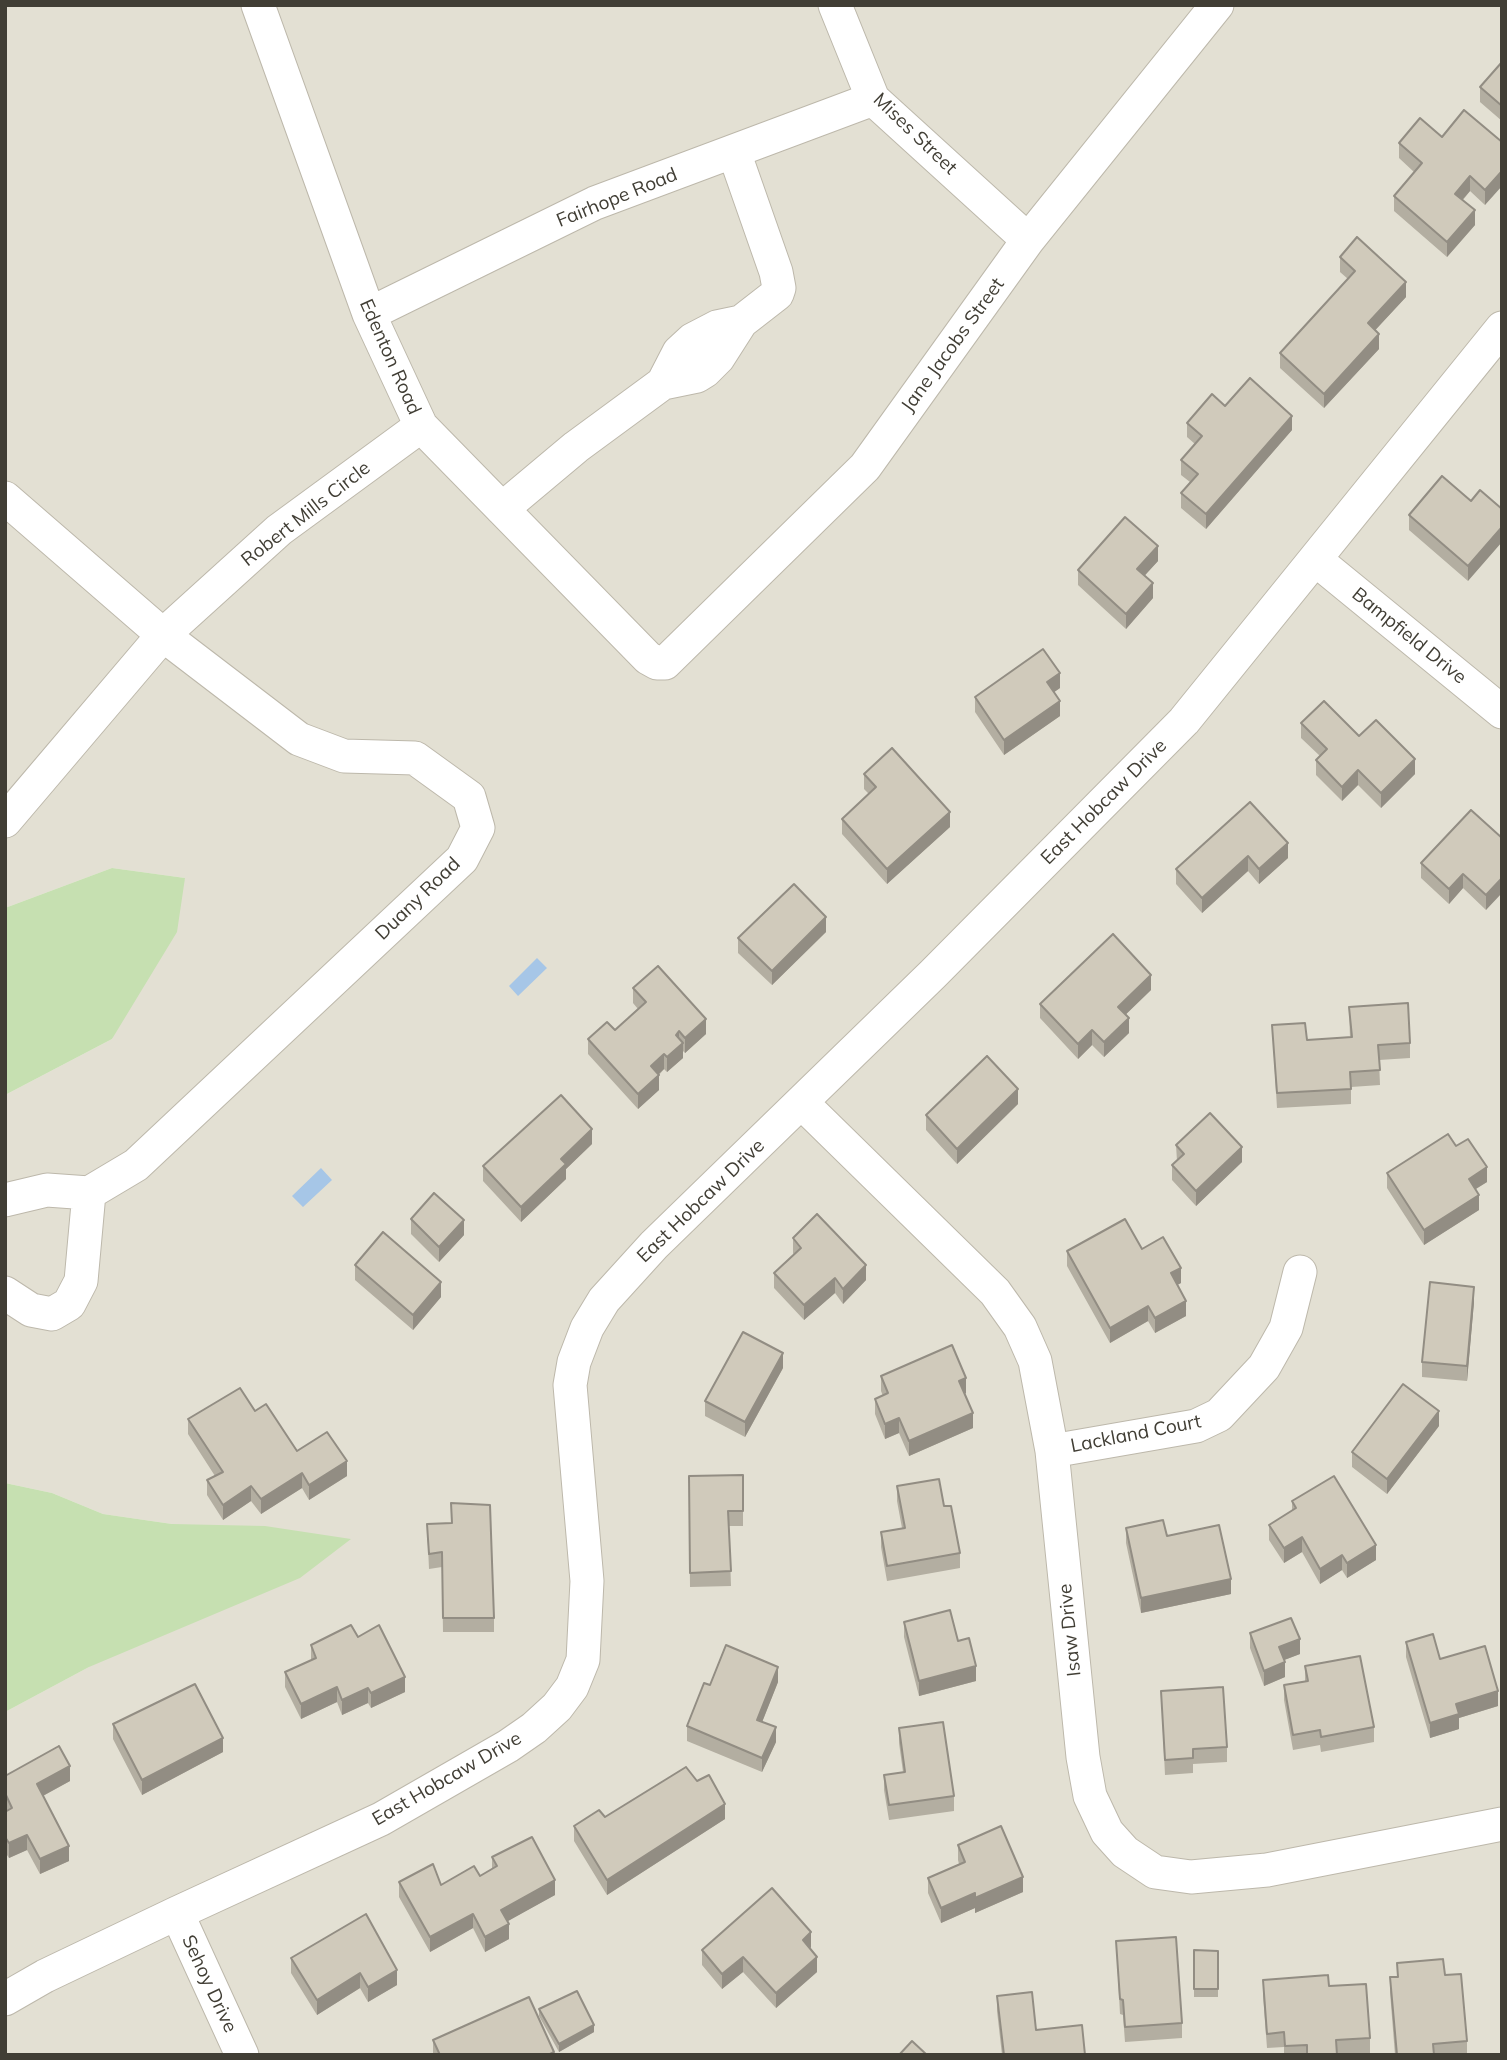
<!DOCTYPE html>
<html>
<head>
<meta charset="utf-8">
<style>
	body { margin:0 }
	#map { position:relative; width:1507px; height:2060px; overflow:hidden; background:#f0ede4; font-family:Mulish,sans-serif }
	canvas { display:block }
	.frame { position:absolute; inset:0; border:7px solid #413e35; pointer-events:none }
</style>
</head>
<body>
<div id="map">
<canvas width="1507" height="2060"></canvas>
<div class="frame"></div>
</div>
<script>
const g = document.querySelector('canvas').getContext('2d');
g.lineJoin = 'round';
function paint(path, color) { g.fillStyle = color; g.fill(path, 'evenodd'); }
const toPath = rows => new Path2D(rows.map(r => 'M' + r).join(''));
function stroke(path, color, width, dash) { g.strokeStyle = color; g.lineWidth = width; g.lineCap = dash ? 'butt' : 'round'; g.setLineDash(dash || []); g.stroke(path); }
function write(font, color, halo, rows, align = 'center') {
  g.font = font + ' Mulish,sans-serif'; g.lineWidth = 5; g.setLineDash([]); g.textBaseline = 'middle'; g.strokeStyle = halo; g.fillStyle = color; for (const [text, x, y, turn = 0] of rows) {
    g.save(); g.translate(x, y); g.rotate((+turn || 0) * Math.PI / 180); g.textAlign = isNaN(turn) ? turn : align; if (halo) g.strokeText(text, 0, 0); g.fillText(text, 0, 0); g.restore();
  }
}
const residential = toPath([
	[5,5,1502,5,1502,2055,5,2055,5,1712,89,1667,172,1524,103,1514,52,1493,5,1483,5,1095,112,1039,185,878,112,868,5,908]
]);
const green = toPath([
	[112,868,185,878,177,932,112,1039,5,1095,5,908],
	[5,1483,52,1493,103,1514,172,1524,265,1526,351,1539,300,1578,89,1667,5,1712]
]);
const water = toPath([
	[537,958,547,968,518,996,509,986],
	[321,1168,332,1180,303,1207,292,1196]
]);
const minor = toPath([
	[258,5,369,314,421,426,648,658,657,663,665,663,865,467,1028,240,1217,5],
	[835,5,873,99,1028,240],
	[369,314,595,203,873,99],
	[663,383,697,376,705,371,718,358,741,322,777,294,779,288,776,272,734,152],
	[5,498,163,635,299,739,344,756,415,758,469,797,478,828,462,859,136,1165,89,1193,47,1190,5,1200],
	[502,509,576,447,663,383,679,352,692,340,717,327,741,322],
	[1316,560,1502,712],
	[5,821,163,635,279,530,421,426],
	[802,1103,995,1292,1020,1327,1035,1361,1052,1451,1083,1757,1090,1796,1107,1832,1125,1852,1155,1872,1191,1877,1267,1870,1502,1824],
	[5,1293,31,1310,52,1314,69,1304,81,1281,89,1193],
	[1052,1451,1196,1426,1219,1415,1264,1367,1286,1328,1300,1272],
	[177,1913,242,2055],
	[5,1999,45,1976,177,1913,381,1819,508,1746,534,1728,557,1707,572,1687,583,1660,587,1581,570,1385,574,1362,587,1328,604,1300,654,1245,933,974,1184,721,1502,328]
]);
const wall = toPath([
	[1502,62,1502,121,1480,102,1480,87],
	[1442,137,1502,142,1485,205,1470,191,1463,200,1475,225,1447,257,1394,211,1394,196,1414,172,1399,158,1399,143],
	[1340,257,1406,297,1375,330,1379,349,1324,408,1280,368,1280,353,1348,279,1340,272],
	[1225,406,1292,430,1206,529,1181,508,1181,493,1190,482,1181,475,1181,460,1195,444,1187,437,1187,423],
	[1471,501,1468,581,1409,530,1409,515],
	[1158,561,1144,576,1153,598,1126,629,1078,585,1078,570],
	[1060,688,1054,692,1060,716,1004,755,975,712,975,697],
	[1301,723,1359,736,1415,774,1381,808,1358,785,1342,801,1316,775,1316,760,1320,756,1301,738],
	[864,774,950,827,887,884,842,834,842,819,869,794,864,789],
	[1250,802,1288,858,1259,884,1248,871,1202,913,1176,884,1176,869],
	[1502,838,1486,910,1463,888,1449,904,1421,878,1421,863],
	[826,932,772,985,738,953,738,938],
	[633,988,706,1034,685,1053,683,1051,683,1058,667,1072,664,1069,659,1075,659,1090,638,1109,588,1054,588,1039,615,1030,638,1009,633,1003],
	[1151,990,1126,1014,1129,1033,1104,1057,1092,1045,1078,1059,1040,1018,1040,1004],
	[1349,1007,1410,1043,1410,1058,1379,1060,1380,1085,1351,1087,1351,1104,1277,1108,1272,1025,1307,1040,1350,1038],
	[1018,1104,957,1164,926,1130,926,1115],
	[592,1144,566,1169,566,1179,521,1222,483,1181,483,1166],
	[1176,1145,1242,1162,1196,1206,1172,1180,1172,1165,1177,1161],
	[1456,1146,1487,1182,1476,1189,1479,1210,1424,1245,1387,1188,1387,1173],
	[411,1219,464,1235,439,1262,411,1234],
	[793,1238,866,1280,843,1304,835,1293,804,1320,774,1288,774,1273,794,1255,793,1253],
	[1142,1249,1181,1283,1177,1285,1186,1316,1155,1333,1148,1321,1110,1343,1067,1266,1067,1251],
	[355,1265,441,1297,413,1330,355,1280],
	[1474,1302,1467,1381,1422,1377,1422,1362],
	[783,1368,745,1437,705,1416,705,1401],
	[881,1376,966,1393,965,1394,973,1428,909,1456,899,1433,885,1439,875,1414,875,1399,883,1396,881,1391],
	[255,1411,297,1451,347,1476,309,1500,302,1488,261,1514,251,1501,223,1520,207,1495,207,1480,215,1476,188,1434,188,1419],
	[1439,1426,1387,1494,1352,1467,1352,1452],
	[743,1475,743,1526,729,1526,731,1586,690,1587,689,1476],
	[897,1486,944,1506,960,1553,960,1568,887,1581,881,1547,881,1532,902,1528,897,1501],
	[1292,1501,1376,1560,1347,1578,1342,1570,1320,1584,1302,1552,1284,1563,1269,1540,1269,1525,1292,1511],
	[451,1503,494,1618,494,1632,443,1632,442,1567,429,1569,427,1524,451,1523],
	[1126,1528,1167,1536,1231,1594,1141,1613,1126,1543],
	[904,1622,958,1641,976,1681,919,1696,904,1637],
	[1250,1633,1300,1654,1284,1660,1285,1677,1264,1686,1250,1648],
	[358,1637,405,1692,371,1708,368,1703,342,1715,337,1702,301,1719,285,1687,285,1672,311,1660,311,1645],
	[1406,1642,1440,1659,1498,1706,1459,1718,1459,1729,1430,1738,1406,1657],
	[1305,1666,1374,1727,1374,1742,1321,1752,1320,1745,1293,1750,1284,1700,1284,1685,1305,1681],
	[778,1682,762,1722,776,1742,762,1772,687,1741,687,1726,710,1685],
	[1161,1691,1227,1747,1227,1762,1193,1764,1193,1773,1165,1775],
	[113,1724,223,1752,142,1795,113,1739],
	[899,1728,954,1796,954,1811,889,1820,884,1790,884,1775,903,1772,899,1743],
	[5,1776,70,1781,43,1796,69,1861,40,1874,27,1850,9,1858,5,1852,5,1812,7,1811,5,1808],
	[605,1817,725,1819,607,1895,574,1841,574,1826],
	[958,1845,1023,1892,975,1913,975,1908,941,1923,928,1893,928,1878,959,1864,958,1860],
	[492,1857,555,1895,507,1921,509,1939,485,1952,473,1928,430,1952,399,1897,399,1882,441,1885,480,1876,492,1869],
	[366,1914,397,1985,368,2002,360,1988,317,2015,291,1973,291,1958],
	[1116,1941,1182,2023,1182,2038,1125,2042,1123,2015,1120,2014],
	[811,1947,810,1949,817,1972,776,2008,743,1972,722,1989,702,1965,702,1950],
	[1194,1950,1218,1951,1218,1997,1194,1997],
	[1397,1963,1445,1975,1467,2041,1467,2055,1395,2055,1390,1992,1390,1977,1397,1977],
	[1263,1980,1329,1986,1370,2038,1370,2053,1342,2055,1284,2055,1284,2047,1267,2048,1263,1995],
	[997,1996,1036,2030,1085,2055,1002,2055,997,2011],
	[539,2009,594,2032,559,2052,539,2016],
	[433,2040,554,2055,433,2055]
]);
const shadedWall = toPath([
	[1502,171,1502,186,1485,205,1485,190],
	[1470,176,1470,191,1455,208,1455,194],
	[1475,210,1475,225,1447,257,1447,242],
	[1406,282,1406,297,1368,338,1368,323],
	[1379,334,1379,349,1324,408,1324,394],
	[1292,416,1292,430,1206,529,1206,514],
	[1502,527,1502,542,1468,581,1468,566],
	[1158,546,1158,561,1137,584,1137,569],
	[1153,583,1153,598,1126,629,1126,614],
	[1060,673,1060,688,1047,697,1047,682],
	[1060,701,1060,716,1004,755,1004,740],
	[1415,759,1415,774,1381,808,1381,793],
	[1358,770,1358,785,1342,801,1342,787],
	[950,812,950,827,887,884,887,869],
	[1288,843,1288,858,1259,884,1259,869],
	[1248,856,1248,871,1202,913,1202,898],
	[1463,874,1463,888,1449,904,1449,889],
	[1502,878,1502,893,1486,910,1486,895],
	[826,917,826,932,772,985,772,971],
	[1151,975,1151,990,1118,1022,1118,1007],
	[1129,1018,1129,1033,1104,1057,1104,1042],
	[706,1019,706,1034,685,1053,685,1038],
	[1092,1030,1092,1045,1078,1059,1078,1044],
	[679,1031,679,1046,683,1043,683,1058,667,1072,667,1057,676,1035],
	[664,1054,664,1069,651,1081,651,1066],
	[659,1075,659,1090,638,1109,638,1094],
	[1018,1089,1018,1104,957,1164,957,1149],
	[592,1129,592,1144,566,1169,566,1179,521,1222,521,1207,561,1159],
	[1242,1147,1242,1162,1196,1206,1196,1191],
	[1487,1167,1487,1182,1469,1193,1469,1179],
	[1479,1195,1479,1210,1424,1245,1424,1230],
	[464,1220,464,1235,439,1262,439,1247],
	[866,1265,866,1280,843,1304,843,1289],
	[1181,1268,1181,1283,1171,1288,1171,1273],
	[835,1278,835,1293,804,1320,804,1305],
	[441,1282,441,1297,413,1330,413,1315],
	[1474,1287,1474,1302,1467,1381,1467,1366],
	[1186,1301,1186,1316,1155,1333,1155,1318],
	[1148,1306,1148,1321,1110,1343,1110,1328],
	[783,1353,783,1368,745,1437,745,1422],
	[966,1378,966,1393,959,1396,959,1381],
	[1439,1411,1439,1426,1387,1494,1387,1479],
	[973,1413,973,1428,909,1456,909,1441],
	[899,1418,899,1433,885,1439,885,1424],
	[347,1461,347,1476,309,1500,309,1485],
	[302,1473,302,1488,261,1514,261,1499],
	[251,1486,251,1501,223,1520,223,1505],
	[1302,1537,1302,1552,1284,1563,1284,1548],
	[1376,1545,1376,1560,1347,1578,1347,1563],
	[1342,1555,1342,1570,1320,1584,1320,1569],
	[1231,1579,1231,1594,1141,1613,1141,1598],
	[1300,1639,1300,1654,1279,1662,1279,1647],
	[1285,1662,1285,1677,1264,1686,1264,1671],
	[976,1666,976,1681,919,1696,919,1681],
	[778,1667,778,1682,757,1735,757,1720],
	[405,1677,405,1692,371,1708,371,1693],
	[337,1687,337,1702,301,1719,301,1704],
	[368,1688,368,1703,342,1715,342,1700],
	[1498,1691,1498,1706,1459,1718,1459,1729,1430,1738,1430,1723,1456,1704],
	[776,1727,776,1742,762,1772,762,1758],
	[223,1738,223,1752,142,1795,142,1780],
	[70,1766,70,1781,37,1799,37,1784],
	[725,1804,725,1819,607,1895,607,1880],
	[27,1835,27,1850,9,1858,9,1843],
	[69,1846,69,1861,40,1874,40,1859],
	[1023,1877,1023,1892,975,1913,975,1898],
	[555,1880,555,1895,501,1925,501,1910],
	[975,1893,975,1908,941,1923,941,1908],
	[473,1914,473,1928,430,1952,430,1937],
	[509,1924,509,1939,485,1952,485,1937],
	[811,1932,811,1947,803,1955,803,1940],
	[743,1957,743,1972,722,1989,722,1974],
	[817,1957,817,1972,776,2008,776,1993],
	[397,1970,397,1985,368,2002,368,1987],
	[360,1973,360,1988,317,2015,317,2000],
	[594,2025,594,2032,559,2052,559,2044]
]);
const building = toPath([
	[1502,62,1502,106,1480,87,1502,62],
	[1464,110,1502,142,1502,171,1485,190,1470,176,1455,194,1475,210,1447,242,1394,196,1422,163,1399,143,1420,118,1442,137,1464,110],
	[1357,237,1406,282,1368,323,1379,334,1324,394,1280,353,1355,271,1340,257,1357,237],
	[1250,378,1292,416,1206,514,1181,493,1198,474,1181,460,1202,436,1187,423,1212,394,1225,406,1250,378],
	[1442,476,1471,501,1480,490,1502,509,1502,527,1468,566,1409,515,1442,476],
	[1125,517,1158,546,1137,569,1153,583,1126,614,1078,570,1125,517],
	[1043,649,1060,673,1047,682,1060,701,1004,740,975,697,1043,649],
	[1324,701,1359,736,1376,720,1415,759,1381,793,1358,770,1342,787,1316,760,1327,749,1301,723,1324,701],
	[892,748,950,812,887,869,842,819,876,787,864,774,892,748],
	[1250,802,1288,843,1259,869,1248,856,1202,898,1176,869,1250,802],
	[1471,810,1502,838,1502,878,1486,895,1463,874,1449,889,1421,863,1471,810],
	[794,884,826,917,772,971,738,938,794,884],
	[1113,934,1151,975,1118,1007,1129,1018,1104,1042,1092,1030,1078,1044,1040,1004,1113,934],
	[658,966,706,1019,685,1038,679,1031,676,1035,683,1043,667,1057,664,1054,651,1066,659,1075,638,1094,588,1039,607,1022,615,1030,646,1002,633,988,658,966],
	[1408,1003,1410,1043,1378,1045,1380,1070,1350,1072,1351,1089,1277,1093,1272,1025,1305,1023,1307,1040,1352,1037,1349,1007,1408,1003],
	[987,1056,1018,1089,957,1149,926,1115,987,1056],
	[561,1095,592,1129,561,1159,566,1164,521,1207,483,1166,561,1095],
	[1210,1113,1242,1147,1196,1191,1172,1165,1184,1154,1176,1145,1210,1113],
	[1448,1134,1456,1146,1468,1139,1487,1167,1469,1179,1479,1195,1424,1230,1387,1173,1448,1134],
	[434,1193,464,1220,439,1247,411,1219,434,1193],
	[817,1214,866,1265,843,1289,835,1278,804,1305,774,1273,801,1248,793,1238,817,1214],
	[1125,1219,1142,1249,1163,1237,1181,1268,1171,1273,1186,1301,1155,1318,1148,1306,1110,1328,1067,1251,1125,1219],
	[383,1232,441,1282,413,1315,355,1265,383,1232],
	[1430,1282,1474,1287,1467,1366,1422,1362,1430,1282],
	[743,1332,783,1353,745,1422,705,1401,743,1332],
	[952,1345,966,1378,959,1381,973,1413,909,1441,899,1418,885,1424,875,1399,888,1393,881,1376,952,1345],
	[1403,1384,1439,1411,1387,1479,1352,1452,1403,1384],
	[240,1388,255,1411,266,1404,297,1451,327,1432,347,1461,309,1485,302,1473,261,1499,251,1486,223,1505,207,1480,223,1472,188,1419,240,1388],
	[743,1475,743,1511,728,1511,731,1571,690,1573,689,1476,743,1475],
	[1334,1476,1376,1545,1347,1563,1342,1555,1320,1569,1302,1537,1284,1548,1269,1525,1296,1508,1292,1501,1334,1476],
	[939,1479,944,1506,951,1506,960,1553,887,1566,881,1532,905,1528,897,1486,939,1479],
	[451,1503,490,1505,494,1618,443,1618,442,1552,429,1554,427,1524,452,1523,451,1503],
	[1163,1520,1167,1536,1219,1525,1231,1579,1141,1598,1126,1528,1163,1520],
	[950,1610,958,1641,969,1638,976,1666,919,1681,904,1622,950,1610],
	[1291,1618,1300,1639,1279,1647,1285,1662,1264,1671,1250,1633,1291,1618],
	[351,1625,358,1637,379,1625,405,1677,371,1693,368,1688,342,1700,337,1687,301,1704,285,1672,316,1658,311,1645,351,1625],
	[1433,1634,1440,1659,1485,1646,1498,1691,1456,1704,1459,1714,1430,1723,1406,1642,1433,1634],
	[726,1645,778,1667,757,1720,776,1727,762,1758,687,1726,704,1683,710,1685,726,1645],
	[1360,1656,1374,1727,1321,1737,1320,1730,1293,1735,1284,1685,1308,1681,1305,1666,1360,1656],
	[195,1684,223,1738,142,1780,113,1724,195,1684],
	[1223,1687,1227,1747,1193,1749,1193,1758,1165,1760,1161,1691,1223,1687],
	[943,1722,954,1796,889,1805,884,1775,905,1772,899,1728,943,1722],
	[59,1746,70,1766,37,1784,69,1846,40,1859,27,1835,9,1843,5,1837,5,1812,12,1808,5,1793,5,1776,59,1746],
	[686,1767,697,1781,709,1775,725,1804,607,1880,574,1826,599,1810,605,1817,686,1767],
	[1001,1826,1023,1877,975,1898,975,1893,941,1908,928,1878,965,1862,958,1845,1001,1826],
	[532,1837,555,1880,501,1910,509,1924,485,1937,473,1914,430,1937,399,1882,433,1864,441,1885,474,1866,480,1876,497,1866,492,1857,532,1837],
	[772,1888,811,1932,803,1940,817,1957,776,1993,743,1957,722,1974,702,1950,772,1888],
	[366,1914,397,1970,368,1987,360,1973,317,2000,291,1958,366,1914],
	[1176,1937,1182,2023,1125,2027,1123,2000,1120,1999,1116,1941,1176,1937],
	[1194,1950,1218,1951,1218,1989,1194,1989,1194,1950],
	[1443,1959,1445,1975,1461,1974,1467,2041,1433,2044,1434,2055,1397,2055,1390,1977,1398,1977,1397,1963,1443,1959],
	[1328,1975,1329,1986,1366,1984,1370,2038,1336,2040,1337,2055,1307,2055,1307,2045,1285,2046,1284,2032,1267,2034,1263,1980,1328,1975],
	[577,1991,594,2025,559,2044,539,2009,577,1991],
	[1032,1992,1036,2030,1082,2025,1085,2055,1004,2055,997,1996,1032,1992],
	[529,1997,554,2052,548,2055,440,2055,433,2040,529,1997],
	[912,2041,927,2055,899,2055,912,2041]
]);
const streetNames = [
	["Mises Street",915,134,44],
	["Fairhope Road",617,198,-22],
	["Jane Jacobs Street",953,345,-54],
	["Edenton Road",390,357,66],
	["Robert Mills Circle",306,514,-38],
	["Bampfield Drive",1409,636,39],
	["East Hobcaw Drive",1104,802,-45],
	["Duany Road",418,899,-44],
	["East Hobcaw Drive",701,1201,-44],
	["Lackland Court",1136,1434,-11],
	["Isaw Drive",1070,1630,-96],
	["East Hobcaw Drive",447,1779,-30],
	["Sehoy Drive",209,1984,65]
];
paint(residential, '#e3e0d3');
paint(green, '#c6e0b1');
paint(water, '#a6c6e7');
stroke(minor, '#bdb8ab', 35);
stroke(minor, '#fff', 33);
paint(wall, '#b3aea1');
paint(shadedWall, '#928d83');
paint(building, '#d0cabb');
stroke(building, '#928d83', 2);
write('19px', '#413e35', '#fff', streetNames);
</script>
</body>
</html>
